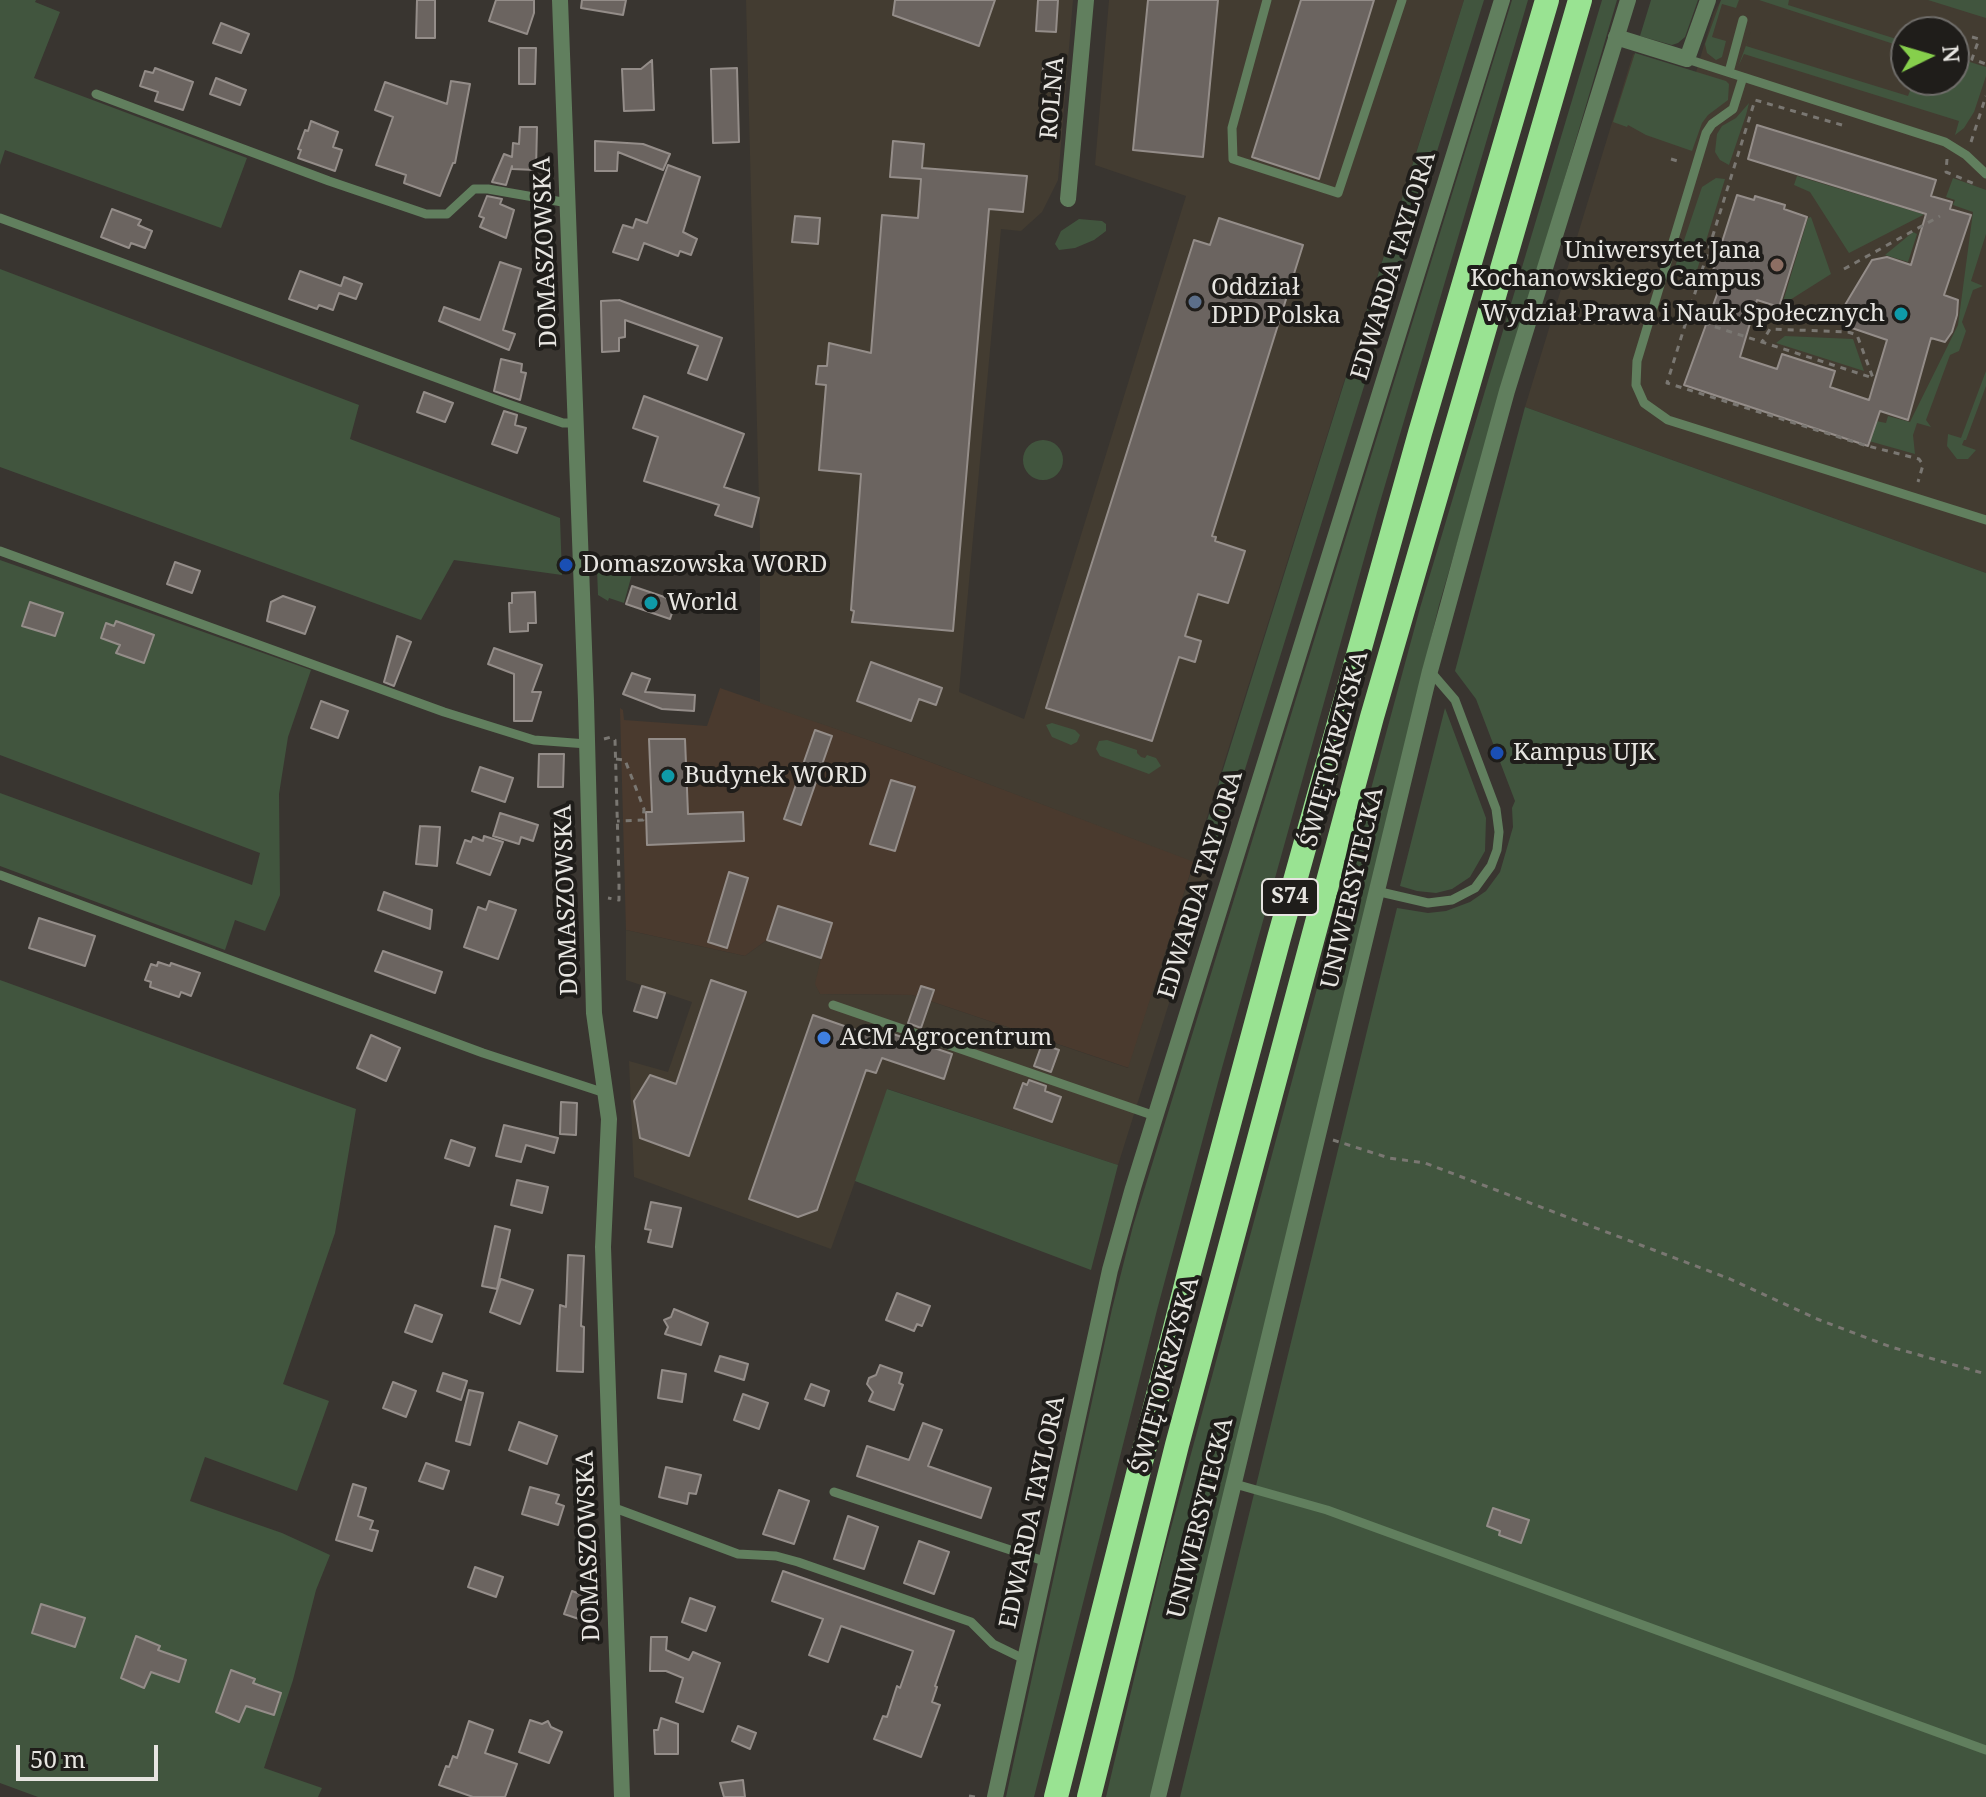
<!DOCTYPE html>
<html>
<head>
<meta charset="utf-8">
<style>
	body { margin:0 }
	#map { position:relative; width:1986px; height:1797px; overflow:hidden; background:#393530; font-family:"Noto Serif",serif }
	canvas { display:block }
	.north { position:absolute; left:1890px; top:16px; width:80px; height:80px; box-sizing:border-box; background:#1f1d1a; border:2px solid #6f6d6a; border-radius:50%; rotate:85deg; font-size:22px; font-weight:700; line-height:32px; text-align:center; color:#e7e5e1 }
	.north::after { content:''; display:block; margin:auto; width:28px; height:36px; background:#86cf4c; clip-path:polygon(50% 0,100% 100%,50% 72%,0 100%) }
	.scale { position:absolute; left:16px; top:1745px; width:142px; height:36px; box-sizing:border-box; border:4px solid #e7e5e1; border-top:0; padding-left:10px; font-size:24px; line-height:28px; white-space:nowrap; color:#e7e5e1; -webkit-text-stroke:6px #1f1d1a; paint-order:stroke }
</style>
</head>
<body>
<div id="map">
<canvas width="1986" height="1797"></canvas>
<div class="north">N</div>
<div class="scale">50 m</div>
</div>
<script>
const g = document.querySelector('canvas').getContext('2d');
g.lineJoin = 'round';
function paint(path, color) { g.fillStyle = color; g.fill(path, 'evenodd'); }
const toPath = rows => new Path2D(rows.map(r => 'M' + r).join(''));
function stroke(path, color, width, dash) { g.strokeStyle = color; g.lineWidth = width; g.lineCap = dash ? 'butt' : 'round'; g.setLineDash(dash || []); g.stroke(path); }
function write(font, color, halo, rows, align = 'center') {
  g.font = font + ' "Noto Serif",serif'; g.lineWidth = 8; g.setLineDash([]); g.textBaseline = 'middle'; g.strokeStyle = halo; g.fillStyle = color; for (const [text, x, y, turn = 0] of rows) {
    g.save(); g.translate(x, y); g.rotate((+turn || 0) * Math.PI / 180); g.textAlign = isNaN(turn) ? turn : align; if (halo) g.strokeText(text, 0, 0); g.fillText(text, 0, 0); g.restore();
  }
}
const commercial = toPath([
	[720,688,909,754,1194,861,1129,1068,912,995,820,994,814,984,821,957,767,940,745,956,626,930,620,708,623,710,624,720,707,726]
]);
const built = toPath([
	[746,0,1073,0,1058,180,1042,212,1021,231,1001,229,959,692,1024,719,1186,196,1095,165,1109,0,1464,0,1195,855,1211,870,1118,1165,888,1089,831,1249,634,1177,629,1061,668,1072,692,1002,626,980,626,930,745,956,767,940,821,958,815,984,820,994,912,995,1128,1068,1194,862,909,754,760,703,760,541],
	[1721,0,1986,0,1986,573,1525,407,1633,54,1696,72,1714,12],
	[1906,32,1954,32,1954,80,1906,80]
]);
const green = toPath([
	[0,0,36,0,35,2,60,12,34,78,247,158,221,228,5,150,0,165],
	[1464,0,1484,0,1219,853,1213,853,1201,840],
	[1512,0,1528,0,1378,509,1220,1075,1157,1310,1034,1797,1006,1797,1112,1309,1133,1226],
	[1602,0,1617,0,1439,605,1152,1797,1106,1797,1162,1561,1420,608],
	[1651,0,1698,0,1685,37,1678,43,1672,45,1640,36],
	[1721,0,1739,0,1736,8,1722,4,1712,37,1726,41,1722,57,1716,60,1707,53,1705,44],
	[1759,0,1789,0,1788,5,1906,42,1906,48],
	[1928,0,1986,0,1986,18,1973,14],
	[1751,32,1746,46,1908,96,1914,80,1954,80,1954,57,1986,67,1986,76,1974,112,1964,128,1955,135,1959,121,1744,54,1738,67],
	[1635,53,1726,81,1729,84,1728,100,1708,115,1702,123,1692,151,1646,135,1628,125,1627,127,1613,122],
	[1749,103,1746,115,1729,165,1720,160,1715,152,1717,134,1722,126,1736,118],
	[1797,176,1923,214,1923,215,1849,253,1810,192,1794,185],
	[1716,178,1725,179,1694,280,1673,273,1702,187],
	[1953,178,1986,190,1986,234,1971,281,1983,286,1973,290,1962,322,1966,331,1959,351,1950,355,1926,420,1931,427,1917,423,1913,435,1915,454,1869,441,1876,421,1886,423,1888,416,1910,422,1958,325,1973,212,1953,205,1955,200,1946,197],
	[1811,217,1831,274,1782,305,1808,218],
	[1079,219,1102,221,1106,224,1106,231,1094,240,1075,248,1059,250,1055,244,1061,231],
	[1913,232,1917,234,1908,262,1885,255],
	[0,269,359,405,350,439,560,518,562,575,454,560,421,620,0,467],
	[1785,336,1853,339,1864,371,1776,343],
	[1986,371,1986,386,1966,440,1964,440,1962,445,1976,450,1968,459,1957,459,1947,446,1948,434,1961,438],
	[1525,407,1986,573,1986,1797,1180,1797,1397,908,1428,913,1446,911,1470,902,1486,891,1500,872,1513,827,1512,808,1515,801,1476,699,1455,671],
	'1023 460a20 20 0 1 1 40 0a20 20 0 1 1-40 0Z',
	[0,560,311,670,288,737,279,794,280,895,265,931,235,920,225,950,0,866,0,793,252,885,260,853,0,755],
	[606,563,626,566,632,574,624,603,609,598,608,601,598,595,597,569],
	[1445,708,1486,818,1485,851,1470,877,1452,889,1436,893,1417,891,1400,886],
	[1052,723,1075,730,1080,735,1077,742,1071,745,1052,737,1046,725],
	[1107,740,1137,750,1137,753,1141,757,1145,758,1147,755,1156,758,1161,766,1149,774,1100,756,1096,749,1099,741],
	[0,980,356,1109,335,1233,283,1384,329,1401,297,1491,205,1457,190,1501,282,1533,330,1555,316,1590,293,1680,264,1768,322,1788,318,1797,38,1797,0,1783],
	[887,1089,1118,1165,1091,1270,855,1181]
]);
const building = toPath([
	[417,0,435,0,435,38,416,38,417,0],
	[496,0,534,0,534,13,527,34,489,21,496,0],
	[582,0,626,0,623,15,581,8,582,0],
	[895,0,995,0,979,46,893,15,895,0],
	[1038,0,1058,0,1056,32,1036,31,1038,0],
	[1148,0,1218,0,1203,157,1133,150,1148,0],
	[1301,0,1374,0,1319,179,1252,157,1301,0],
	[221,23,249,34,241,53,213,43,221,23],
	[519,48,536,48,535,84,519,84,519,48],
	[652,60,654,110,624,111,622,69,641,69,652,60],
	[1043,67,1061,68,1060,87,1042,86,1043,67],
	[155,68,193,82,183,110,155,101,158,92,140,86,145,71,153,73,155,68],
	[737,68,739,142,713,143,711,69,737,68],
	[216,78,246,90,240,105,210,94,216,78],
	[451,81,470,84,455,163,453,163,440,196,404,183,406,175,376,165,393,117,375,110,385,82,447,104,451,81],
	[311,121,338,132,333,147,342,150,335,171,298,158,301,150,298,149,305,130,308,131,311,121],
	[1757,125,1936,180,1931,196,1952,202,1950,209,1971,215,1944,295,1958,300,1957,315,1952,332,1945,342,1931,338,1908,420,1880,411,1868,446,1684,385,1719,289,1708,286,1737,195,1754,200,1755,196,1785,205,1784,209,1807,217,1779,307,1757,300,1740,357,1777,369,1782,354,1835,371,1830,387,1869,400,1887,340,1849,327,1845,319,1845,305,1872,260,1887,257,1911,265,1926,214,1748,159,1757,125],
	[520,127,537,127,536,170,512,169,512,166,506,185,492,182,504,154,512,157,513,143,519,144,520,127],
	[595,141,643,144,670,154,663,170,618,152,617,171,595,171,595,141],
	[893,141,924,144,922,168,1027,176,1023,212,989,209,953,631,852,622,854,611,851,610,861,474,819,470,826,385,816,384,818,366,827,366,829,343,871,353,882,215,918,218,921,179,890,177,893,141],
	[668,165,700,177,683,232,697,239,691,255,680,251,678,256,644,243,638,260,613,252,623,225,633,228,636,219,647,223,668,165],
	[487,196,502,199,500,204,514,210,506,238,480,227,484,218,479,216,487,196],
	[112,209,141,220,138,225,152,231,145,248,131,243,129,248,101,237,112,209],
	[795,216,820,218,818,244,792,242,795,216],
	[1219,218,1303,245,1212,536,1216,537,1215,541,1245,551,1228,603,1198,594,1185,636,1201,641,1195,662,1179,657,1152,741,1046,708,1194,240,1210,245,1219,218],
	[500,262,521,269,503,330,515,334,509,350,439,321,444,307,480,320,500,262],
	[300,271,341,286,344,277,362,284,356,299,339,293,333,310,319,305,317,309,289,299,300,271],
	[619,300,722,338,707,380,688,373,698,346,625,320,625,337,619,338,619,351,602,352,601,301,619,300],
	[501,359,522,364,521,372,526,373,520,400,494,391,501,359],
	[424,392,453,403,445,422,417,412,424,392],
	[644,396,744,434,724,487,759,498,752,527,715,515,719,505,644,481,658,437,633,428,644,396],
	[504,411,517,415,515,425,526,428,517,453,492,444,504,411],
	[175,562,200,571,192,593,167,584,175,562],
	[632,586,676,601,670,619,626,604,632,586],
	[535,592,536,623,528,623,528,631,510,632,509,603,512,603,512,593,535,592],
	[283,596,315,607,305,634,267,621,271,602,283,596],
	[30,602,63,613,55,636,22,626,30,602],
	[116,621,154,635,144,663,116,653,120,645,101,638,106,623,114,626,116,621],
	[397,636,411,642,394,686,384,682,397,636],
	[494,648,542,665,532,692,541,692,532,721,514,721,514,674,488,664,494,648],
	[871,662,942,688,936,705,919,699,911,721,857,701,871,662],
	[632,673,650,679,645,692,695,695,694,711,662,709,623,694,632,673],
	[321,701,348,711,338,738,311,728,321,701],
	[815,730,832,736,801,825,784,819,815,730],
	[649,739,685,739,688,814,743,812,744,841,647,845,646,812,652,812,649,739],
	[539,754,564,754,563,787,538,787,539,754],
	[480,767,513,778,505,802,472,791,480,767],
	[891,780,915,787,895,851,870,844,891,780],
	[500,813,538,825,533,841,521,837,519,844,493,836,500,813],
	[420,826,440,827,437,866,416,864,420,826],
	[484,836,503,842,490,875,457,863,465,840,471,842,473,837,483,841,484,836],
	[729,872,748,878,727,948,708,942,729,872],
	[384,892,432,910,430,929,378,910,384,892],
	[489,901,516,910,498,959,464,947,478,907,486,910,489,901],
	[778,906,832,923,821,958,767,940,778,906],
	[39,918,95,936,85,966,29,948,39,918],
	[383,951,442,972,435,993,375,971,383,951],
	[158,962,170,966,171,963,200,973,191,996,181,992,179,997,150,987,151,982,145,980,151,964,157,966,158,962],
	[711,980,746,992,689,1156,640,1138,634,1101,650,1075,676,1084,711,980],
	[642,986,665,993,657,1018,634,1011,642,986],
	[921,986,934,990,921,1028,908,1023,921,986],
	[813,1015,887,1041,890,1033,952,1054,944,1079,882,1058,876,1073,866,1070,817,1210,798,1217,749,1199,813,1015],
	[371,1035,400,1048,386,1081,357,1068,371,1035],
	[1042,1044,1059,1050,1051,1072,1034,1066,1042,1044],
	[1029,1080,1046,1086,1045,1091,1061,1097,1052,1122,1014,1108,1023,1083,1027,1085,1029,1080],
	[561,1102,577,1103,576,1135,560,1134,561,1102],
	[504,1125,558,1138,554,1153,526,1145,521,1162,496,1156,504,1125],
	[451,1140,475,1148,469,1166,445,1158,451,1140],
	[517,1180,548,1187,542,1213,511,1205,517,1180],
	[651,1202,681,1208,672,1247,648,1242,651,1230,645,1229,651,1202],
	[495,1226,510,1230,497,1289,482,1286,495,1226],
	[568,1255,584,1256,581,1326,584,1327,583,1372,557,1371,560,1305,566,1307,568,1255],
	[501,1279,533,1290,520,1324,490,1312,501,1279],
	[897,1293,930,1306,922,1326,917,1324,914,1331,886,1320,897,1293],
	[415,1305,442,1315,432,1342,405,1332,415,1305],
	[674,1309,708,1323,701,1345,665,1334,668,1327,664,1320,671,1317,674,1309],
	[720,1356,748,1364,744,1380,715,1371,720,1356],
	[880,1365,902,1373,899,1383,903,1385,894,1410,869,1401,873,1392,867,1384,869,1378,876,1375,880,1365],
	[662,1370,686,1374,682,1402,658,1398,662,1370],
	[443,1373,467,1381,461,1400,437,1391,443,1373],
	[393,1382,416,1391,406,1417,383,1408,393,1382],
	[811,1384,829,1391,824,1406,805,1399,811,1384],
	[469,1390,483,1393,470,1445,456,1441,469,1390],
	[743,1394,768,1403,759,1429,734,1420,743,1394],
	[519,1422,557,1436,547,1464,509,1450,519,1422],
	[923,1423,942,1430,928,1466,991,1488,981,1518,857,1476,867,1446,909,1460,923,1423],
	[426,1463,449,1471,443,1489,419,1481,426,1463],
	[666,1467,701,1475,696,1494,689,1493,687,1504,659,1497,666,1467],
	[353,1484,366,1488,358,1516,373,1521,370,1529,378,1531,372,1551,336,1540,353,1484],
	[530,1487,559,1495,556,1503,564,1506,558,1525,522,1514,530,1487],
	[779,1490,809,1501,794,1544,763,1534,779,1490],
	[1493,1508,1529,1520,1521,1543,1499,1535,1500,1531,1487,1526,1493,1508],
	[848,1516,878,1527,864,1569,834,1559,848,1516],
	[919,1541,949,1552,934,1594,904,1583,919,1541],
	[475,1567,503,1577,496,1597,468,1587,475,1567],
	[783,1571,954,1631,935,1686,937,1687,932,1702,940,1705,921,1757,874,1739,883,1716,887,1717,897,1686,900,1688,913,1651,841,1626,828,1662,809,1655,823,1619,772,1601,783,1571],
	[572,1591,594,1599,588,1622,564,1614,572,1591],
	[690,1598,715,1607,706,1631,682,1622,690,1598],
	[41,1604,85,1618,75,1647,32,1633,41,1604],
	[136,1636,160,1646,158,1650,186,1660,179,1682,151,1672,144,1688,121,1678,136,1636],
	[651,1637,667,1637,666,1650,689,1660,693,1652,720,1663,703,1712,676,1702,683,1678,666,1671,650,1671,651,1637],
	[231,1670,255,1679,253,1683,281,1693,274,1715,246,1706,239,1722,216,1712,231,1670],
	[661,1718,678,1724,678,1754,655,1754,654,1730,658,1730,661,1718],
	[530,1720,542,1724,548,1721,551,1727,562,1732,549,1763,519,1752,530,1720],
	[469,1721,493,1730,485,1753,517,1764,505,1797,473,1797,439,1785,446,1766,449,1767,453,1756,457,1758,469,1721],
	[738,1726,756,1733,750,1749,732,1741,738,1726],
	[743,1780,745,1797,724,1797,720,1783,743,1780]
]);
const path = toPath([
	[1972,37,1979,39,1972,59,1986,64],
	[1842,125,1755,100,1667,383,1864,445,1919,459,1923,465,1918,482],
	[1971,142,1986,96],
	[1671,159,1681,162],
	[1947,159,1946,172,1975,184],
	[1844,269,1940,216],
	[1688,312,1701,315,1700,322,1762,342,1873,378,1857,335,1848,332,1770,329,1762,342],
	[604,739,611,737,615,740,619,880,619,900,608,898],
	[616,759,625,760,644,809,643,820,617,821],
	[1333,1140,1389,1158,1425,1163,1730,1279,1817,1319,1891,1347,1986,1374],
	[969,1796,975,1797]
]);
const service = toPath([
	[1267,0,1232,128,1233,159,1338,193,1402,0],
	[1687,59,1945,142,1966,155,1986,174],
	[1729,72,1743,20],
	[1743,77,1733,109,1712,124,1706,133,1637,361,1636,385,1644,403,1668,420,1986,520],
	[96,94,329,181,426,214,447,214,474,189,488,189,568,203],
	[0,218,508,404,563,423,576,423],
	[0,551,444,712,534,740,587,744],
	[0,875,483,1053,605,1093],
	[1376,891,1428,903,1452,900,1475,888,1491,866,1497,850,1499,832,1496,809,1455,700,1430,671],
	[833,1005,1155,1116],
	[1235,1484,1327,1510,1986,1750],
	[834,1492,1047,1562],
	[612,1507,738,1554,776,1556,798,1562,971,1622,993,1644,1026,1660]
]);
const minor = toPath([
	[1616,37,1687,59,1708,0],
	[1068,199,1086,0]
]);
const tertiary = toPath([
	[560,0,586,701,594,1013,609,1119,603,1247,622,1797],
	[995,1797,1110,1270,1133,1188,1502,0],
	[1158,1797,1430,671,1507,391,1628,0]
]);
const motorway = toPath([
	[1056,1797,1189,1273,1279,938,1420,433,1547,0],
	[1089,1797,1177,1445,1372,717,1580,0]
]);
const markers = [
	[1777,265,8,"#8d6e63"],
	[1195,302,8,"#5c6f8a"],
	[1901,314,8,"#0f9aa8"],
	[566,565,8,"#1a4fb4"],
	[651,603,8,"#0f9aa8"],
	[1497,753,8,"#1a4fb4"],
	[668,776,8,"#0f9aa8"],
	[824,1038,8,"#3f7fe0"]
];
const shields = [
	[1290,897,56]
];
const shieldNames = [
	["S74",1290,897]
];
const streetNames = [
	["ROLNA",1053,98,-85],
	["DOMASZOWSKA",546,252,-92],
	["EDWARDA TAYLORA",1394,266,-73],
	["ŚWIĘTOKRZYSKA",1335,749,-75],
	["EDWARDA TAYLORA",1201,885,-73],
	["UNIWERSYTECKA",1353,888,-77],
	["DOMASZOWSKA",567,900,-92],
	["ŚWIĘTOKRZYSKA",1166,1375,-75],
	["EDWARDA TAYLORA",1033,1512,-78],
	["UNIWERSYTECKA",1201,1518,-76],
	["DOMASZOWSKA",589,1546,-92]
];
const poiNames = [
	["Uniwersytet Jana",1761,251,"right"],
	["Kochanowskiego Campus",1761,279,"right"],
	["Oddział",1211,288],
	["DPD Polska",1211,316],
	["Wydział Prawa i Nauk Społecznych",1885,314,"right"],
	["Domaszowska WORD",582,565],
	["World",667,603],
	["Kampus UJK",1513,753],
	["Budynek WORD",684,776],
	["ACM Agrocentrum",840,1038]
];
paint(commercial, '#4a3a2e');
paint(built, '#433c31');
paint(green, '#41553e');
paint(building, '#6b6460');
stroke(building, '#948d89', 2);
stroke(path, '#7a7772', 3, [6, 6]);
stroke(service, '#617f5e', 9);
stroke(minor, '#617f5e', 16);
stroke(tertiary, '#617f5e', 16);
stroke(motorway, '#99e392', 24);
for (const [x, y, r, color] of markers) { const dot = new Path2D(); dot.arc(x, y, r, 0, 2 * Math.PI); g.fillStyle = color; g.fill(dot); stroke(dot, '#1f1d1a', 3); }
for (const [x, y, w] of shields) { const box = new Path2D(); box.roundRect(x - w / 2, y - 18, w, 36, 6); g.fillStyle = '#1f1d1a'; g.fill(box); stroke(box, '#e7e5e1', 2); }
write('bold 22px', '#e7e5e1', null, shieldNames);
write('24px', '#e7e5e1', '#1f1d1a', streetNames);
write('24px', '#e7e5e1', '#1f1d1a', poiNames, 'left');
</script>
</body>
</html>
